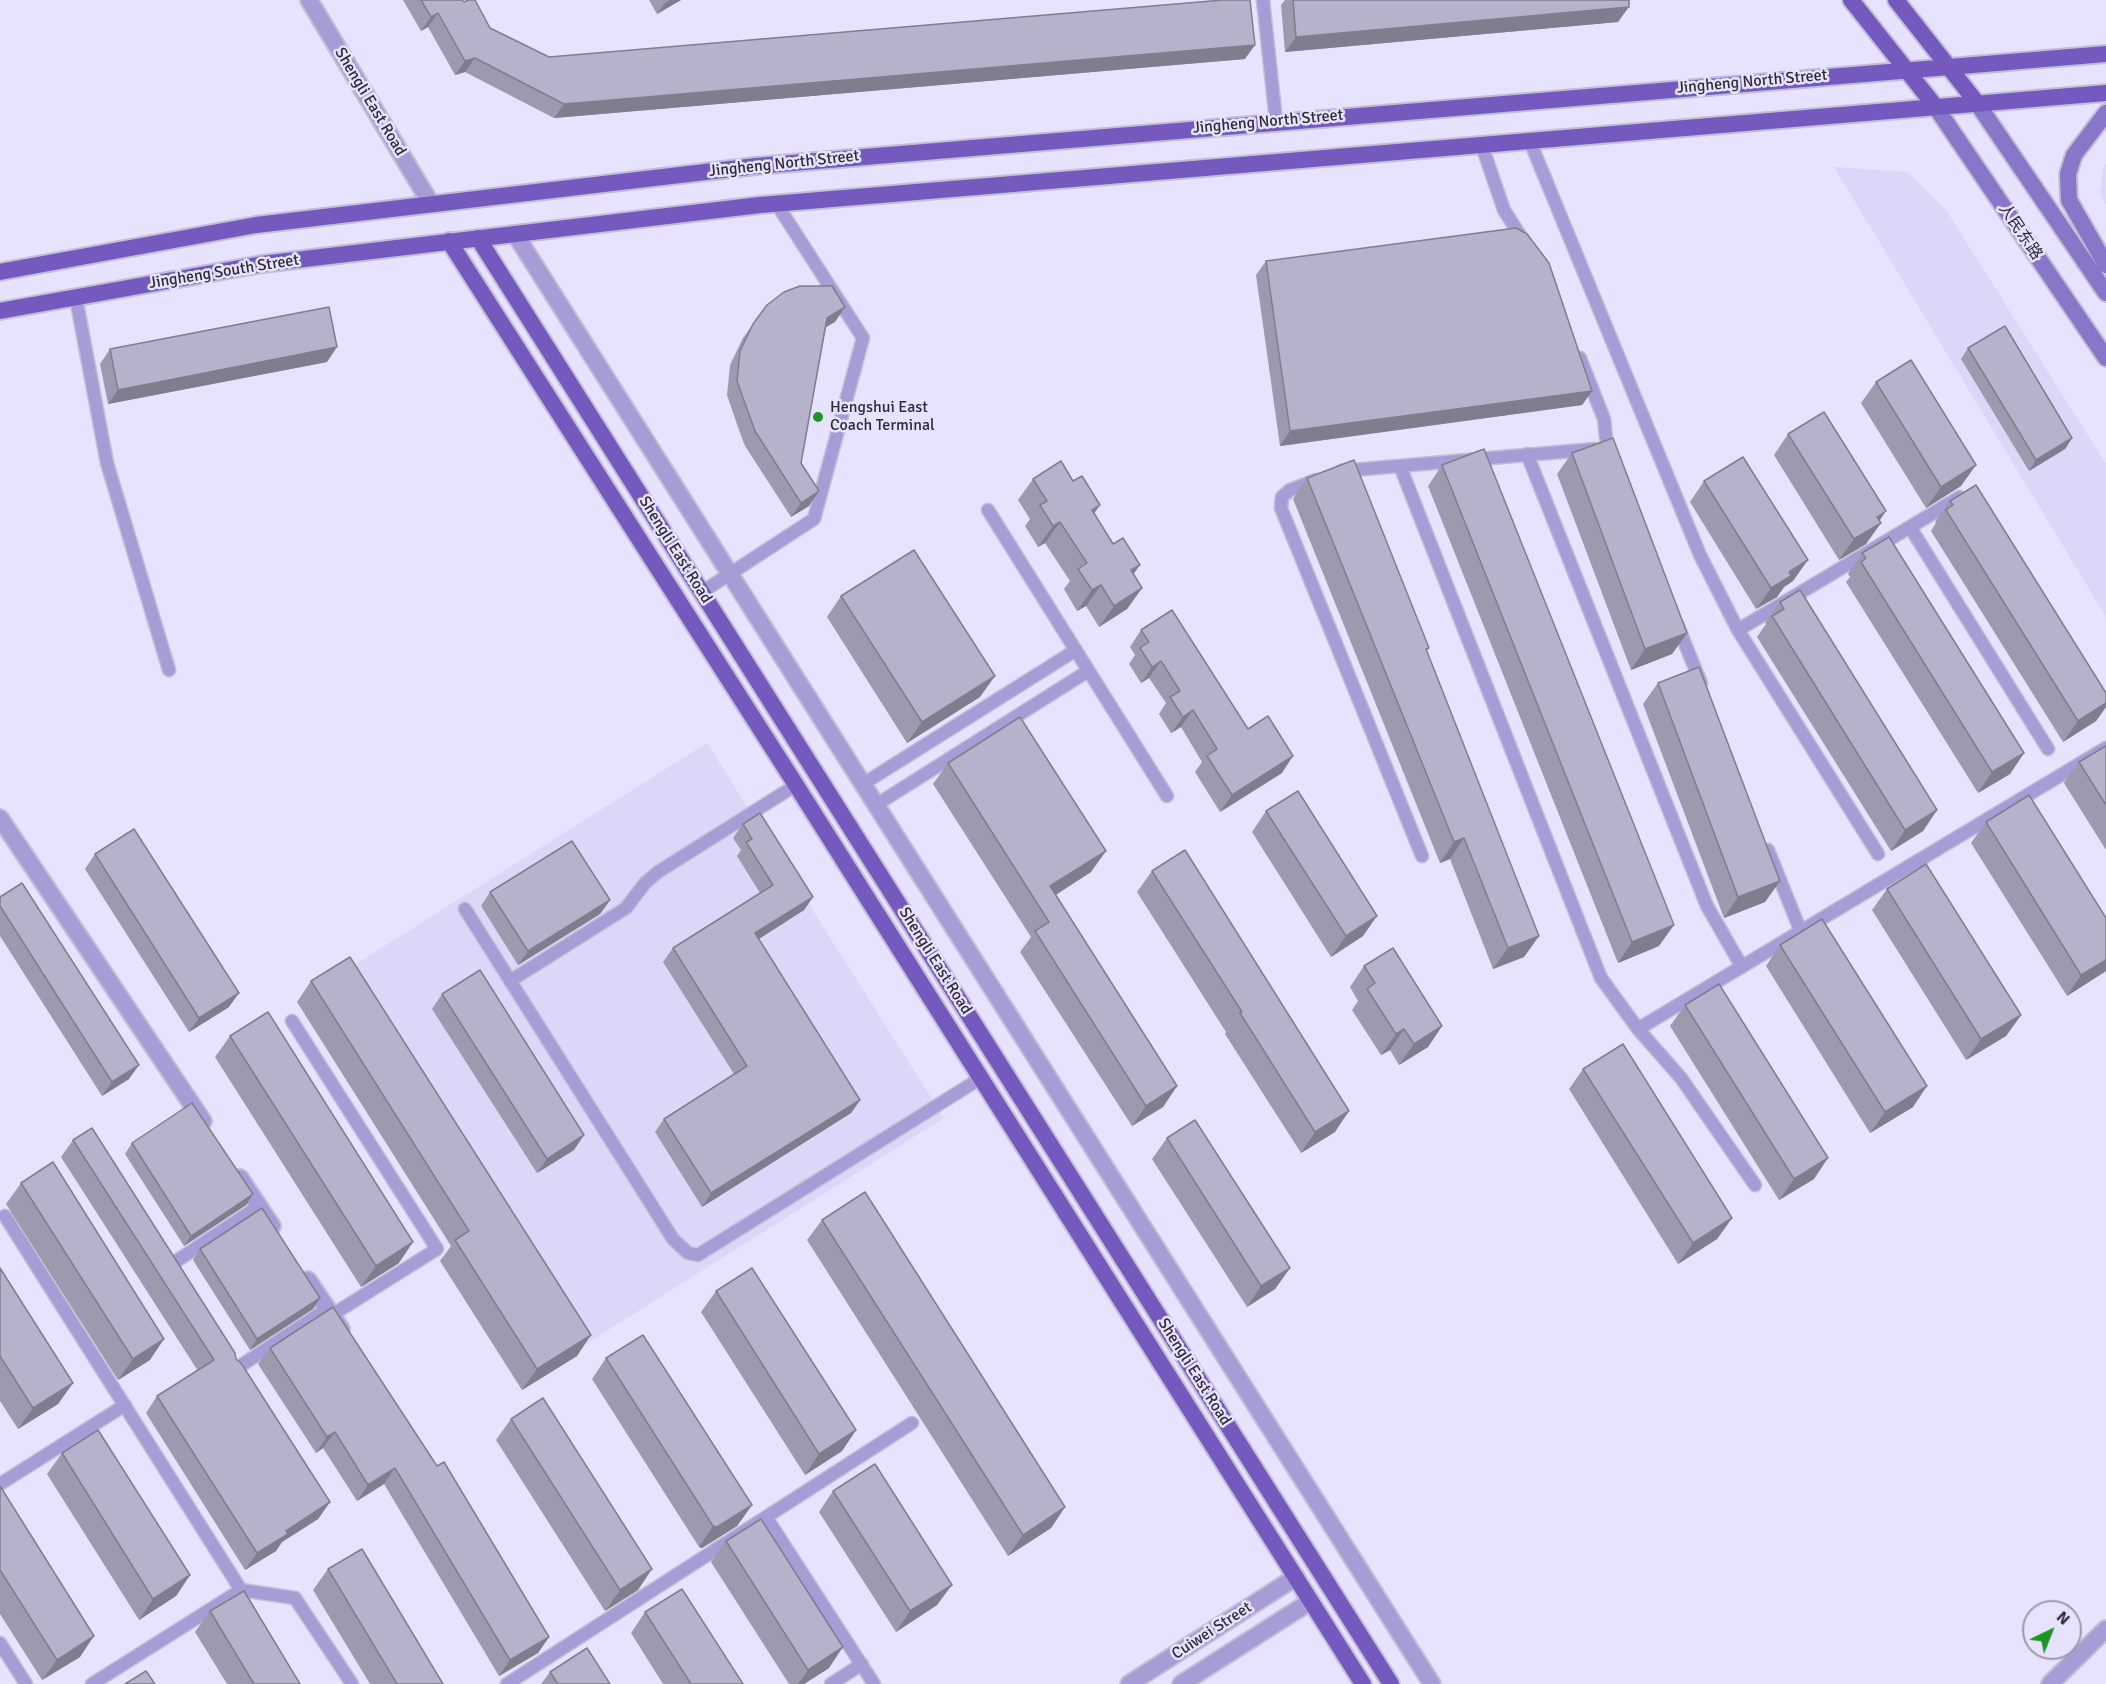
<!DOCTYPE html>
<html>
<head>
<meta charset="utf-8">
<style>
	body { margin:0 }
	#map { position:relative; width:2106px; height:1684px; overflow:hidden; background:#e7e3fe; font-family:Signika,sans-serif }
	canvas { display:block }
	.north { position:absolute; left:2022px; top:1600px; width:60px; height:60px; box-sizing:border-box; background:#e7e3fe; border:2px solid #9d99ae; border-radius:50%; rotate:43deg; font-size:16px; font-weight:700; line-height:24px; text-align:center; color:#2d2b35 }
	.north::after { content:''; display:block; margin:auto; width:21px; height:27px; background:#1d9524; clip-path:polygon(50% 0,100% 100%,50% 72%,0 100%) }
</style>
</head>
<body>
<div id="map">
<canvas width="2106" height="1684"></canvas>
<div class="north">N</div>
</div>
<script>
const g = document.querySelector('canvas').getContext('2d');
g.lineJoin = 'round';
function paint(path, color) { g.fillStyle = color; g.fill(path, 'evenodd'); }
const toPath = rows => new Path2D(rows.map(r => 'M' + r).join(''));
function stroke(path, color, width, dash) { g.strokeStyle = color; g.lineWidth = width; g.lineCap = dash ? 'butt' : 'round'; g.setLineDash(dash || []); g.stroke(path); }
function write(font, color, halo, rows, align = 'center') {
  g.font = font + ' Signika,"Noto Sans SC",sans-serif'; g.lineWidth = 5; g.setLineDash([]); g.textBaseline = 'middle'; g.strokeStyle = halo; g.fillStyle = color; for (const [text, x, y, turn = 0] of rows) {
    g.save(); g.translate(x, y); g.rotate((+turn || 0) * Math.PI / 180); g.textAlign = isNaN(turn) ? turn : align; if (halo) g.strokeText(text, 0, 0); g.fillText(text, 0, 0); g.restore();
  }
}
const built = toPath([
	[2106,163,2106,205,2100,195,2103,168],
	[1834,167,1908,172,1946,210,2106,464,2106,617],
	[707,743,944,1118,586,1344,348,969]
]);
const service = toPath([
	[1263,0,1276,121],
	[1529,139,1700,555,1738,630,1878,854],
	[1481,143,1504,210,1523,240],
	[76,298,107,463,169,670],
	[1580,358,1604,419,1608,455],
	[1527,454,1707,906,1742,967],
	[1400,466,1601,978,1638,1029,1681,1078,1755,1185],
	[1341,471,1595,449],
	[1316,480,1290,490,1282,497,1281,508,1422,856],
	[988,510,1167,796],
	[1910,527,2048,749],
	[702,592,814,519,863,338,776,203],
	[1677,624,1701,683],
	[1738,630,1960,497],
	[863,784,1076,650],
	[876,805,1088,671],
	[1768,850,1801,932],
	[465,909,673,1239,688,1253,698,1255,981,1078],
	[510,981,626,908,645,883,658,872,796,785],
	[292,1021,437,1249,332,1315],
	[1638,1029,2106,748],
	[5,1216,241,1590,92,1684],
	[169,1266,259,1206],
	[231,1372,327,1309],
	[0,1484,125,1405],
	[766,1517,874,1684],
	[241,1590,295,1598,352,1684],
	[0,1643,26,1684],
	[507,1684,912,1423],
	[831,1684,862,1664]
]);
const minor = toPath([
	[515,234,1432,1684],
	[0,818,203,1121],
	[240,1178,272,1226],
	[308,1280,341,1329],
	[2050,1684,2106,1629]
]);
const tertiary = toPath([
	[309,0,431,204],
	[1129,1684,1296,1577],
	[1181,1684,1311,1601]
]);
const secondary = toPath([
	[1977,103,2106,293],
	[1935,106,2106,358],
	[2106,113,2074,155,2068,174,2069,200,2106,265]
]);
const primary = toPath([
	[1851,0,1935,106],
	[1896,0,1977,103],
	[478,238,1391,1684],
	[449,241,796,785,1363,1684],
	[0,272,256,225,756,166,2106,54],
	[0,311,262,264,760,205,2106,93]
]);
const wall = toPath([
	[403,0,462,0,490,28,549,57,1245,59,554,118,465,72,455,75,428,27,421,31],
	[649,0,681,0,657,14],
	[1285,0,1629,0,1618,22,1285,52,1281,5],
	[1266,261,1592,391,1582,405,1280,446,1256,275],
	[835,322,826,327,801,463,809,506,791,517,745,446,739,430,727,395,730,365,743,338,753,324],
	[1968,348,2072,438,2065,449,2029,471,1961,359],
	[110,349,327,362,108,404,100,364],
	[1876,382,1961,486,1926,508,1861,403],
	[1788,434,1879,521,1866,544,1839,560,1774,455],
	[1572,453,1687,633,1672,654,1631,670,1557,474],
	[1442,465,1659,946,1618,963,1428,486],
	[1307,478,1429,648,1427,651,1539,936,1524,957,1493,969,1450,859,1440,863,1293,499],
	[1033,479,1073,481,1100,505,1094,513,1142,588,1127,609,1099,627,1086,606,1077,611,1064,589,1070,581,1045,543,1038,547,1025,526,1030,519,1018,500],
	[1704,481,1793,581,1784,587,1777,597,1756,609,1690,502],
	[1950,501,2106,693,2106,707,2096,721,2063,742,1931,531,1936,523,1935,522],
	[1862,553,2024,753,2010,774,1978,793,1846,582,1850,577,1848,574],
	[841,596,980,697,907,743,827,617],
	[1780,602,1937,810,1923,831,1891,851,1757,637,1766,624,1765,623],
	[1141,630,1248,729,1282,773,1220,812,1195,772,1202,762,1181,727,1171,733,1159,714,1166,703,1149,678,1141,683,1129,664,1135,655,1130,647],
	[1658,683,1780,881,1765,902,1724,918,1643,704],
	[2106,746,2106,850,2064,783,2079,762],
	[948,763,1091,872,1056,895,1177,1086,1163,1107,1132,1126,1020,952,1031,937,933,784],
	[1266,811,1363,936,1331,957,1252,832],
	[1986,822,2106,971,2067,996,1971,843],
	[743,824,813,897,804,910,759,939,860,1100,851,1113,702,1207,655,1132,664,1119,734,1074,663,962,673,948,760,893,737,856,741,850,733,838],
	[95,854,229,1007,189,1032,85,869],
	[1152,871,1335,1132,1301,1153,1225,1034,1226,1032,1137,892],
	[1887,889,2021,1015,2006,1036,1966,1060,1872,910],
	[490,892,610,900,600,914,518,965,481,906],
	[0,897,129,1079,102,1096,0,936],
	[1780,945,1913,1107,1870,1133,1766,966],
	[1364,966,1442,1026,1428,1047,1399,1065,1390,1050,1381,1055,1352,1010,1358,1001,1350,987],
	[311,981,577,1356,522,1390,440,1261,451,1246,297,1002],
	[442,994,574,1150,537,1173,432,1009],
	[1685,1005,1814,1179,1779,1200,1670,1026],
	[230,1036,399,1263,361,1287,215,1057],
	[1583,1069,1732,1218,1717,1239,1678,1264,1569,1089],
	[1167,1138,1290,1268,1275,1289,1247,1307,1152,1159],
	[73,1140,236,1359,330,1502,318,1519,282,1542,276,1551,245,1570,146,1413,157,1396,198,1371,61,1157],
	[132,1143,246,1205,184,1246,125,1154],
	[21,1183,150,1360,118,1380,6,1204],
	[822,1220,1065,1507,1051,1528,1008,1556,807,1240],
	[200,1249,313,1309,250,1350,193,1260],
	[0,1268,73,1383,58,1404,18,1429,0,1401],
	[716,1291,856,1430,842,1451,805,1475,701,1312],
	[333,1307,549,1637,538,1653,499,1676,384,1484,357,1501,323,1448,316,1453,258,1364,270,1348],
	[606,1358,752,1505,737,1526,702,1548,699,1547,592,1379],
	[511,1419,638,1590,605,1611,496,1440],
	[62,1453,190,1575,176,1596,139,1620,47,1474],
	[0,1486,80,1657,42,1680,0,1614],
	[833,1491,937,1605,896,1632,819,1512],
	[726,1541,829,1668,804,1684,789,1684,711,1562],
	[328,1569,443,1684,370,1684,313,1590],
	[210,1611,300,1684,227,1684,195,1632],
	[645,1612,743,1684,663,1684,631,1633],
	[550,1672,610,1684,541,1684]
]);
const shadedWall = toPath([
	[670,0,681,0,657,14,665,3],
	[1629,7,1618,22,1285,52,1296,37],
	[438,13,428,27,421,31,431,17],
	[1255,45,1245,59,554,118,564,104],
	[475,58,465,72,455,75,465,61],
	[845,307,835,322,817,332,827,318],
	[337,347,327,362,108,404,118,390],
	[1592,391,1582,405,1280,446,1290,431],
	[2072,438,2065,449,2029,471,2036,460],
	[1976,465,1961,486,1926,508,1941,487],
	[819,491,809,506,791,517,801,503],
	[1100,505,1085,526,1092,510],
	[1886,511,1876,526,1881,523,1866,544,1839,560,1854,539,1877,517],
	[1060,522,1045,543,1038,547,1053,526],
	[1808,560,1793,581,1784,587,1777,597,1756,609,1771,588,1789,572],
	[1140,565,1125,586,1131,570],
	[1101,585,1086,606,1077,611,1092,590],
	[1142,588,1127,609,1099,627,1114,606],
	[1687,633,1672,654,1631,670,1645,649],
	[1161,661,1149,678,1141,683,1152,667],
	[995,676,980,697,907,743,922,722],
	[2106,703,2106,707,2096,721,2063,742,2078,721],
	[1193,710,1181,727,1171,733,1183,717],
	[2024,753,2010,774,1978,793,1992,772],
	[1293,756,1282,773,1220,812,1232,795],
	[1937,810,1923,831,1891,851,1905,830],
	[1464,838,1450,859,1440,863,1454,842],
	[1106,851,1091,872,1039,905,1050,886],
	[1780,881,1765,902,1724,918,1738,897],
	[813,897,804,910,746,947,755,933],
	[610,900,600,914,518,965,528,951],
	[1377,916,1363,936,1331,957,1346,936],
	[1674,925,1659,946,1618,963,1632,942],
	[1539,936,1524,957,1493,969,1508,948],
	[2106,960,2106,971,2067,996,2081,975],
	[239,993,229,1007,189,1032,199,1018],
	[2021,1015,2006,1036,1966,1060,1981,1039],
	[1442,1026,1428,1047,1399,1065,1414,1044],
	[1404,1029,1390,1050,1381,1055,1396,1034],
	[139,1065,129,1079,102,1096,112,1082],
	[1177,1086,1163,1107,1132,1126,1146,1106],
	[1927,1086,1913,1107,1870,1133,1885,1112],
	[860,1100,851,1113,702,1207,711,1193],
	[1349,1111,1335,1132,1301,1153,1315,1132],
	[584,1135,574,1150,537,1173,547,1159],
	[1828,1158,1814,1179,1779,1200,1794,1179],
	[253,1194,246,1205,184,1246,191,1236],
	[1732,1218,1717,1239,1678,1264,1693,1243],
	[413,1242,399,1263,361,1287,376,1266],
	[1290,1268,1275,1289,1247,1307,1261,1286],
	[320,1298,313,1309,250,1350,257,1339],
	[591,1335,577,1356,522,1390,537,1369],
	[164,1339,150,1360,118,1380,133,1359],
	[73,1383,58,1404,18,1429,33,1408],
	[856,1430,842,1451,805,1475,819,1454],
	[335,1432,323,1448,316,1453,327,1437],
	[395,1468,384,1484,357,1501,368,1485],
	[330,1502,318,1519,282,1542,276,1551,245,1570,257,1553,286,1531],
	[752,1505,737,1526,702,1548,699,1547,713,1526],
	[1065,1507,1051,1528,1008,1556,1023,1535],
	[652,1569,638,1590,605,1611,620,1590],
	[190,1575,176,1596,139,1620,153,1599],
	[952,1585,937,1605,896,1632,910,1611],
	[94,1636,80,1657,42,1680,57,1660],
	[549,1637,538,1653,499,1676,510,1660],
	[843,1647,829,1668,804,1684,798,1684,808,1670]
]);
const building = toPath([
	[421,0,462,0,464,2,468,0,475,0,490,28,549,57,1223,0,1250,0,1255,45,564,104,475,58,465,61,438,13,431,17,421,0],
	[1293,0,1629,0,1629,7,1296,37,1293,0],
	[1516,228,1527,234,1549,263,1592,391,1290,431,1266,261,1516,228],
	[800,286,832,286,845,307,827,318,801,463,819,491,801,503,755,431,737,381,740,351,753,324,767,305,784,292,800,286],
	[329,307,337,347,118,390,110,349,329,307],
	[2005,326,2072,438,2036,460,1968,348,2005,326],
	[1911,360,1976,465,1941,487,1876,382,1911,360],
	[1824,412,1886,511,1877,517,1881,523,1854,539,1788,434,1824,412],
	[1613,438,1687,633,1645,649,1572,453,1613,438],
	[1484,449,1674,925,1632,942,1442,465,1484,449],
	[1743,457,1808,560,1789,572,1791,576,1771,588,1704,481,1743,457],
	[1354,460,1429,648,1426,649,1539,936,1508,948,1464,838,1454,842,1307,478,1354,460],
	[1061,461,1073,481,1082,476,1100,505,1092,510,1113,544,1123,538,1140,565,1131,570,1142,588,1114,606,1101,585,1092,590,1078,569,1087,563,1060,522,1053,526,1040,505,1047,501,1033,479,1061,461],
	[1976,485,2106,693,2106,703,2078,721,1946,510,1953,505,1950,501,1976,485],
	[1889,537,2024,753,1992,772,1861,562,1866,558,1862,553,1889,537],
	[914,550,995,676,922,722,841,596,914,550],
	[1800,590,1937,810,1905,830,1772,616,1784,609,1780,602,1800,590],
	[1172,610,1248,729,1268,716,1293,756,1232,795,1207,756,1217,749,1193,710,1183,717,1170,697,1180,691,1161,661,1152,667,1140,648,1149,642,1141,630,1172,610],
	[1699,667,1780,881,1738,897,1658,683,1699,667],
	[1020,717,1106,851,1050,886,1177,1086,1146,1106,1035,931,1049,922,948,763,1020,717],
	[2106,746,2106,805,2079,762,2106,746],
	[1298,791,1377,916,1346,936,1266,811,1298,791],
	[2029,795,2106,918,2106,960,2081,975,1986,822,2029,795],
	[760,813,813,897,755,933,860,1100,711,1193,664,1119,747,1066,673,948,773,885,746,842,752,839,743,824,760,813],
	[134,829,239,993,199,1018,95,854,134,829],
	[572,841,610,900,528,951,490,892,572,841],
	[1185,850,1349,1111,1315,1132,1240,1013,1242,1012,1152,871,1185,850],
	[1926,864,2021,1015,1981,1039,1887,889,1926,864],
	[22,883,139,1065,112,1082,0,906,0,897,22,883],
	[1822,919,1927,1086,1885,1112,1780,945,1822,919],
	[1393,948,1442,1026,1414,1044,1404,1029,1396,1034,1367,989,1375,983,1364,966,1393,948],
	[350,957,591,1335,537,1369,455,1240,469,1231,311,981,350,957],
	[480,970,584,1135,547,1159,442,994,480,970],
	[1719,984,1828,1158,1794,1179,1685,1005,1719,984],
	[268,1012,413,1242,376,1266,230,1036,268,1012],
	[1623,1044,1732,1218,1693,1243,1583,1069,1623,1044],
	[192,1103,253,1194,191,1236,132,1143,192,1103],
	[1195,1120,1290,1268,1261,1286,1167,1138,1195,1120],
	[92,1128,235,1353,236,1359,241,1363,330,1502,286,1531,288,1534,257,1553,157,1396,214,1360,73,1140,92,1128],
	[53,1162,164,1339,133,1359,21,1183,53,1162],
	[865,1192,1065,1507,1023,1535,822,1220,865,1192],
	[262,1208,320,1298,257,1339,200,1249,262,1208],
	[0,1268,73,1383,33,1408,0,1356,0,1268],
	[752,1268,856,1430,819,1454,716,1291,752,1268],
	[333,1307,437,1466,444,1462,549,1637,510,1660,395,1468,368,1485,335,1432,327,1437,270,1348,333,1307],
	[643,1335,752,1505,717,1527,713,1526,606,1358,643,1335],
	[543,1398,652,1569,620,1590,511,1419,543,1398],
	[98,1430,190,1575,153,1599,62,1453,98,1430],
	[875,1464,952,1585,910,1611,833,1491,875,1464],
	[0,1486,94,1636,57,1660,0,1570,0,1486],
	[761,1519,843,1647,808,1670,726,1541,761,1519],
	[362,1549,443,1684,397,1684,328,1569,362,1549],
	[682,1589,743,1684,691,1684,645,1612,682,1589],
	[244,1591,300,1684,254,1684,210,1611,244,1591],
	[587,1648,610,1684,558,1684,550,1672,587,1648],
	[146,1671,155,1684,125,1684,146,1671]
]);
const markers = [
	[818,417,6,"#1d9524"]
];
const streetNames = [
	["Jingheng North Street",1752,82,-5],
	["Shengli East Road",370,102,59],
	["Jingheng North Street",1268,122,-5],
	["Jingheng North Street",784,164,-6],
	["人民东路",2020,232,56],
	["Jingheng South Street",224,272,-9],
	["Shengli East Road",675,550,58],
	["Shengli East Road",935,961,58],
	["Shengli East Road",1194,1372,58],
	["Cuiwei Street",1212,1631,-33]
];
const poiNames = [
	["Hengshui East",830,408],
	["Coach Terminal",830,426]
];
paint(built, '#dcd6f8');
stroke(service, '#c2bed6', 15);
stroke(minor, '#c2bed6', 20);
stroke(tertiary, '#c2bed6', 20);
stroke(secondary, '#c2bed6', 20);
stroke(primary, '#c2bed6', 20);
stroke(service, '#a79cd5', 12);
stroke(minor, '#a79cd5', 16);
stroke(tertiary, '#a79cd5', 16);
stroke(secondary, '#8a76c9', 16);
stroke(primary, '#7559bf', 16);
paint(wall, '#9d99af');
paint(shadedWall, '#807d8f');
paint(building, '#b7b2cc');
stroke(building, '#807d8f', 1.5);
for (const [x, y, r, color] of markers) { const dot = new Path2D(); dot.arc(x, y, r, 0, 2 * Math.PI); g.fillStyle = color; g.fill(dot); stroke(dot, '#e7e3fe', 2); }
write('16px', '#2d2b35', '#e7e3fe', streetNames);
write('16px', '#2d2b35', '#e7e3fe', poiNames, 'left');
</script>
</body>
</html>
